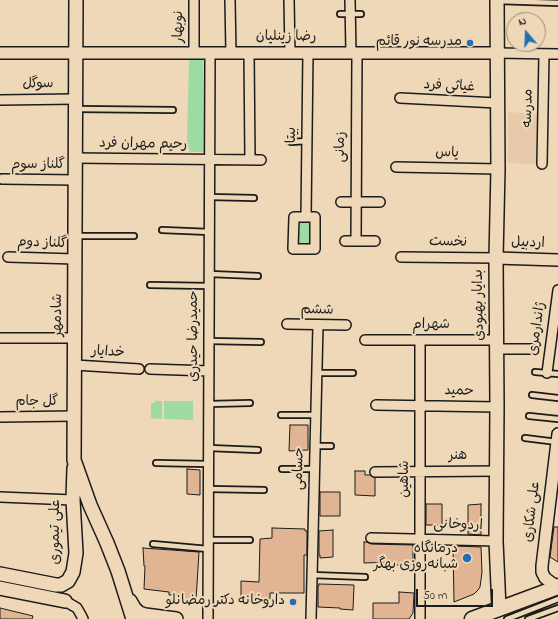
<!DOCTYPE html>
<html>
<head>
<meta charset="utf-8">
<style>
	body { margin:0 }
	#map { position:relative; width:558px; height:619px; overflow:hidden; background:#efd8b7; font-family:"Indie Flower",sans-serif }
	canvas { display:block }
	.north { position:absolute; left:506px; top:12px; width:40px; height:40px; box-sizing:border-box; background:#efd8b7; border:1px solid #9b8d79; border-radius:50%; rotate:341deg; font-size:11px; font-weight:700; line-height:16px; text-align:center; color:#1c1c1c }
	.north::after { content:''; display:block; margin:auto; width:14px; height:18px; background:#1f6fb2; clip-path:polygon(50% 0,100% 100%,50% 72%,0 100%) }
	.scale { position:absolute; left:416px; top:589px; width:77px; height:18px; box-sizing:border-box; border:2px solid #1c1c1c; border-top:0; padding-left:5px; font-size:12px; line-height:14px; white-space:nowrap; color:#1c1c1c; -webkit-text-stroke:3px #efd8b7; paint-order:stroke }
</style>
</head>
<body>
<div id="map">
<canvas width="558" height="619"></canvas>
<div class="north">N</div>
<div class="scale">50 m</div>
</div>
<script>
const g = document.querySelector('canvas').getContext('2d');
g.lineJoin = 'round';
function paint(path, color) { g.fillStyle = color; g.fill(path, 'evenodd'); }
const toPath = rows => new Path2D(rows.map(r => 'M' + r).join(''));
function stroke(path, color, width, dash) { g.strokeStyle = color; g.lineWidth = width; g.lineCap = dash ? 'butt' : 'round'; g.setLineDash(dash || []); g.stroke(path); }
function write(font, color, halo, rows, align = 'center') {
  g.font = font + ' "Indie Flower","Playpen Sans Arabic",sans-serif'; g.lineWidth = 4; g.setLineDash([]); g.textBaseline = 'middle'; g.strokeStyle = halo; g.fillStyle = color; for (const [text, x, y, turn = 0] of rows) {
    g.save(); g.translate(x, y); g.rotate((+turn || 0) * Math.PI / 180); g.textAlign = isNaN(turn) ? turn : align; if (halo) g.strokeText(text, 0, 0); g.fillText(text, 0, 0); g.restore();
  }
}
const built = toPath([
	[508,112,539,114,538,164,508,163]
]);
const green = toPath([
	[189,60,203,60,204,152,190,152,187,142],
	[297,221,313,221,312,245,297,245],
	[155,401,162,401,162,419,151,418,151,403,154,403],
	[164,401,193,401,193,420,164,419]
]);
const building = toPath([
	[290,425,308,425,308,450,289,451,290,425],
	[187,469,200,470,200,495,187,494,187,469],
	[355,471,365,471,365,475,370,475,375,478,375,496,355,495,355,471],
	[320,492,340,492,340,516,320,516,320,492],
	[426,504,442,504,442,525,426,525,426,504],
	[481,504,481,535,468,534,468,505,481,504],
	[554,527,558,527,558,562,550,557,554,527],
	[272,528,305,529,305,531,307,531,307,555,304,555,304,593,270,593,270,599,241,599,241,581,259,582,260,539,272,538,272,528],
	[333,530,333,557,320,558,320,555,319,555,319,531,333,530],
	[364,542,367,542,371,544,413,545,413,565,396,565,395,562,364,563,364,542],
	[453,546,481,547,482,572,480,587,478,590,474,594,454,602,453,546],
	[143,548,199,552,196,600,182,600,183,595,169,595,169,592,144,589,145,566,144,566,143,548],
	[319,584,354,585,353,610,340,609,340,608,318,607,318,588,319,584],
	[399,592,414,593,413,613,409,619,373,619,373,603,399,603,399,592],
	[0,608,33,616,32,619,0,619,0,608]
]);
const service = toPath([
	[498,1,558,3],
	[340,14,361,14],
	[77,109,173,110],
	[291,142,307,141],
	[210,197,254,198],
	[162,230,210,232],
	[77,236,134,236],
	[210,274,258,276],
	[150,285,210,286],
	[209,341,261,342],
	[535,372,558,374],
	[316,373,353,373],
	[532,395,558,398],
	[209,404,250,403],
	[281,415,315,415],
	[529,416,558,419],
	[525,438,557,442],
	[315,446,331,446],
	[209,448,258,450],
	[156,463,209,464],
	[282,469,314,469],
	[209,489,264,490],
	[209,540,250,540],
	[153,544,208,549],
	[312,575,365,577],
	[507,619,558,599],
	[528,619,558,608]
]);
const minor = toPath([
	[194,0,194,53],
	[230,0,231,53],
	[289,0,290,53],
	[350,0,351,53],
	[249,53,250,160],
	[497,53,558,54],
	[400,98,497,103],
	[0,100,75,99],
	[75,158,261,160],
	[542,164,544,54],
	[396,167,498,169],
	[2,179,75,180],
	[341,202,380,202],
	[294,217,315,217,315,249,293,249,294,217],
	[306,217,308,53],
	[345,241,375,241],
	[356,241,357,53],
	[8,257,75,259],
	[401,257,496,258],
	[287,324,346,325],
	[0,338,75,338],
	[365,340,497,340],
	[497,349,532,349],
	[75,365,139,369],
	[150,369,209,371],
	[547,373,558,290],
	[376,405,497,407],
	[0,417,74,416],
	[375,472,497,471],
	[0,497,73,500],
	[371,538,496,541],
	[65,601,77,608,81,615,83,619],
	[208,619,210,53],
	[311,619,318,325],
	[420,619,420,340]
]);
const tertiary = toPath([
	[0,53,497,53],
	[496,258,558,260],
	[558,434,542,566,542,572,545,578,553,584,558,585]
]);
const secondary = toPath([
	[76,0,74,460,90,505,107,543,118,571,133,619],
	[497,0,498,169,496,258,497,407,496,541,499,609],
	[0,574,56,585,61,585,68,581,73,572,76,553,73,500,74,468],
	[0,588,65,601],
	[130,601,134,608,139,613,145,615,176,619]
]);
const primary = toPath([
	[472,619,558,587]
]);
const markers = [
	[470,43,4,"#1f6fb2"],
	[467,558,5,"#1f6fb2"],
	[293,602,4,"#1f6fb2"]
];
const streetNames = [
	["نوبهار",180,27,-90],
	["رضا زینلیان",286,38],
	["سوگل",38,85,-1],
	["غیاثی فرد",449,87,3],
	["مدرسه",529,108,-89],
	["بیتا",293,135,-90],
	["رحیم مهران فرد",143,145,1],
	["زمانی",342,147,-90],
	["یاس",447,154,1],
	["گلناز سوم",38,166],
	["نخست",448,243,1],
	["گلناز دوم",42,244,2],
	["اردبیل",528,244,2],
	["بدایار بهبودی",480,305,-91],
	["ششم",317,311,1],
	["شادمهر",59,315,-90],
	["شهرام",431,326],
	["ژاندارمری",538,329,-82],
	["حمیدرضا حیدری",195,336,-90],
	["خدایار",108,353,3],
	["حمید",459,392,1],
	["گل جام",37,403],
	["هنر",458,457],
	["حسامی",300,469,-89],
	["شاهین",406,479,-90],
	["علی شکاری",533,512,-83],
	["اردوخانی",458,526,2],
	["علی تیموری",57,532,-90]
];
const poiNames = [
	["مدرسه نور قائم",462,43],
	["درمانگاه",458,550],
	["شبانه‌روزی بهگر",458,566],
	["داروخانه دکتر رمضانلو",285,602]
];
paint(built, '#e7caa9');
paint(green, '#9edba3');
paint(building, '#e1b593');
stroke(building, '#1c1c1c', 1);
stroke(service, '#1c1c1c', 8);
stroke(minor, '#1c1c1c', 12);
stroke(tertiary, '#1c1c1c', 14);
stroke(secondary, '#1c1c1c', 16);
stroke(primary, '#1c1c1c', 17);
stroke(service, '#efd8b7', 4.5);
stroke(minor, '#efd8b7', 9);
stroke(tertiary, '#efd8b7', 11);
stroke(secondary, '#efd8b7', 13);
stroke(primary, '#efd8b7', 14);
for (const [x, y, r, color] of markers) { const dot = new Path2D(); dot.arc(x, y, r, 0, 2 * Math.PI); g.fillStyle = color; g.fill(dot); stroke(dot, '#efd8b7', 1.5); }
write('14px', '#1c1c1c', '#efd8b7', streetNames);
write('14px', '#1c1c1c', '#efd8b7', poiNames, 'right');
</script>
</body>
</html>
